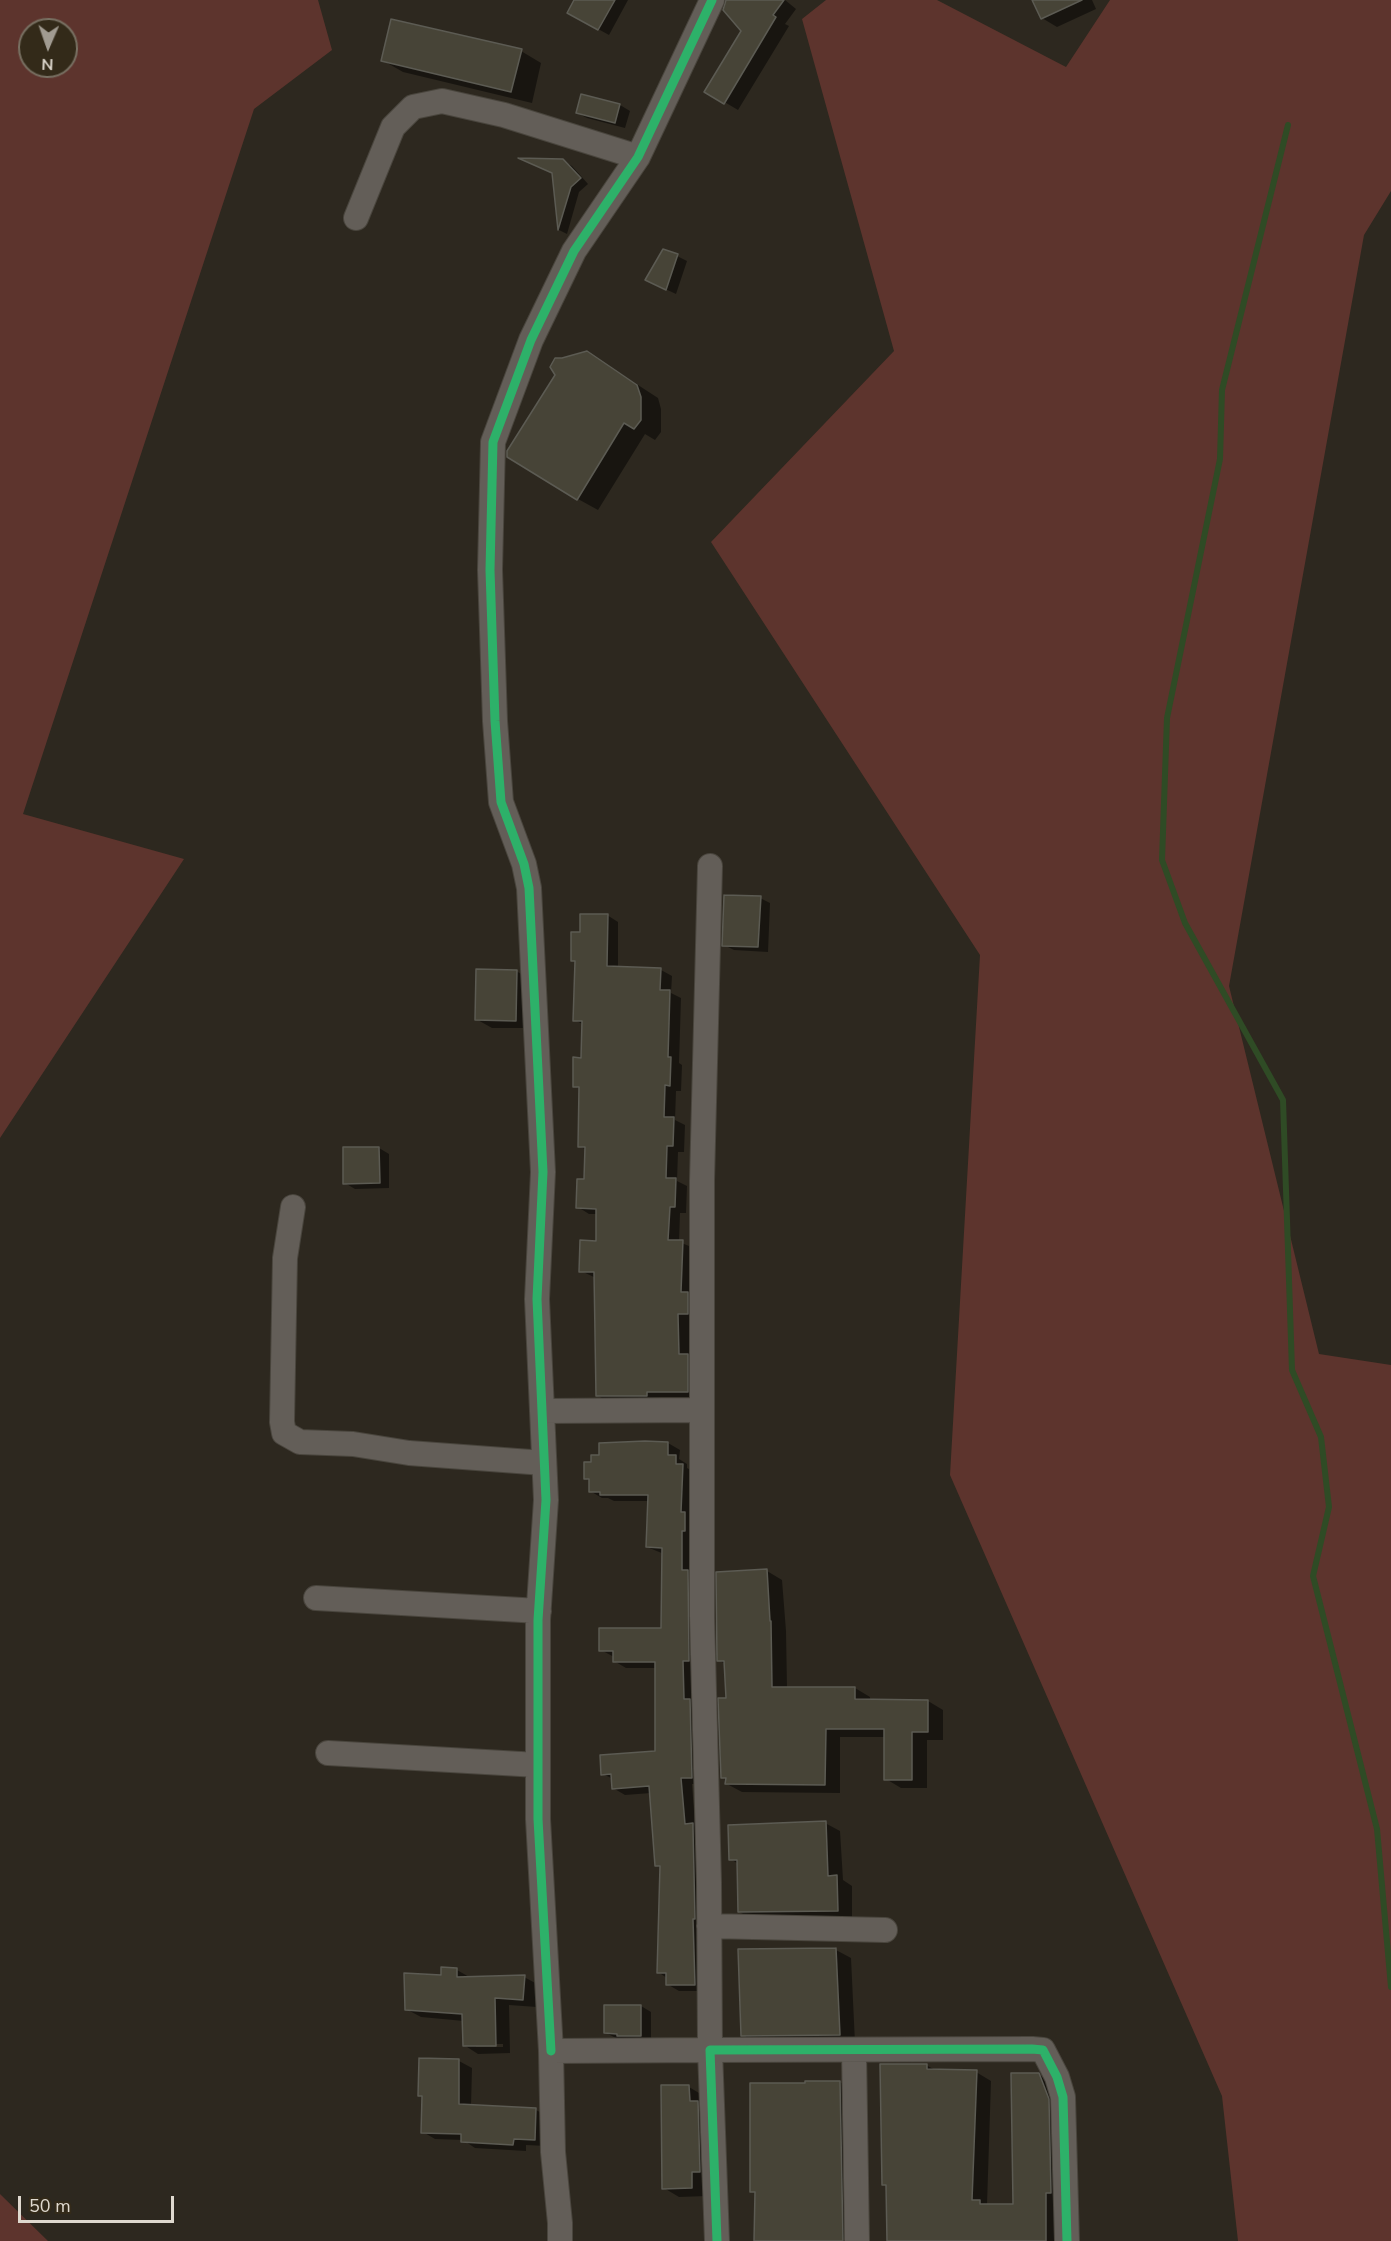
<!DOCTYPE html>
<html>
<head>
<meta charset="utf-8">
<style>
	body { margin:0 }
	#map { position:relative; width:1391px; height:2241px; overflow:hidden; background:#2d281f; font-family:"Nunito Sans",sans-serif }
	canvas { display:block }
	.north { position:absolute; left:18px; top:18px; width:60px; height:60px; box-sizing:border-box; background:#332a19; border:2px solid #787062; border-radius:50%; rotate:182deg; font-size:16px; font-weight:700; line-height:24px; text-align:center; color:#dfd9cf }
	.north::after { content:''; display:block; margin:auto; width:21px; height:27px; background:#a19b91; clip-path:polygon(50% 0,100% 100%,50% 72%,0 100%) }
	.scale { position:absolute; left:18px; top:2196px; width:156px; height:27px; box-sizing:border-box; border:3px solid #dfd9cf; border-top:0; padding-left:8px; font-size:18px; line-height:21px; white-space:nowrap; color:#dfd9cf; -webkit-text-stroke:4px #332a19; paint-order:stroke }
</style>
</head>
<body>
<div id="map">
<canvas width="1391" height="2241"></canvas>
<div class="north">N</div>
<div class="scale">50 m</div>
</div>
<script>
const g = document.querySelector('canvas').getContext('2d');
g.lineJoin = 'round';
function paint(path, color) { g.fillStyle = color; g.fill(path, 'evenodd'); }
const toPath = rows => new Path2D(rows.map(r => 'M' + r).join(''));
function stroke(path, color, width, dash) { g.strokeStyle = color; g.lineWidth = width; g.lineCap = dash ? 'butt' : 'round'; g.setLineDash(dash || []); g.stroke(path); }
const green = toPath([
	[0,0,318,0,332,50,254,109,23,814,184,859,0,1138],
	[30,30,66,30,66,66,30,66],
	[826,0,937,0,1066,67,1110,0,1391,0,1391,191,1364,235,1229,986,1319,1354,1391,1365,1391,2241,1238,2241,1222,2096,950,1475,980,955,711,542,894,351,802,19],
	[0,2194,48,2241,0,2241]
]);
const shadow = toPath([
	[576,0,628,0,609,35,569,13],
	[746,0,785,0,796,9,785,24,789,26,738,110,706,91,743,31],
	[1034,0,1092,0,1096,9,1057,27,1042,18],
	[521,51,541,63,532,103,403,72,382,60],
	[582,96,620,105,630,111,625,128,587,118,577,113],
	[563,161,572,166,588,184,579,192,567,234,559,230,553,173],
	[677,256,687,261,676,294,657,285],
	[587,352,658,398,661,409,661,432,655,440,645,434,598,510,578,499,557,375,562,359],
	[760,898,770,903,768,952,734,950,724,945],
	[607,915,618,922,618,968,661,970,672,976,671,993,681,998,679,1063,682,1065,681,1091,676,1091,675,1120,685,1125,684,1152,678,1152,677,1181,687,1186,686,1213,680,1213,679,1242,694,1248,699,1320,689,1319,689,1357,699,1362,699,1398,658,1398,658,1402,609,1402,598,1396,596,1278,581,1271,597,1242,598,1214,589,1214,578,1207,586,1181,587,1150,579,1146,580,1089,575,1086,583,1059,584,1025,575,1020,576,962,573,960,581,934],
	[516,971,532,980,531,1028,492,1028,476,1019],
	[379,1148,389,1154,389,1188,355,1189,345,1183],
	[668,1443,680,1450,679,1459,687,1464,687,1468,694,1472,703,1784,692,1784,707,1991,679,1991,667,1984,667,1978,658,1972,662,1869,656,1865,651,1793,625,1795,613,1788,613,1779,603,1774,657,1752,656,1668,626,1668,614,1661,614,1657,601,1650,663,1629,664,1554,647,1547,649,1501,614,1501,608,1498,602,1498,590,1491,590,1481,585,1478,592,1463],
	[767,1571,782,1580,786,1631,787,1688,855,1688,870,1697,870,1701,928,1701,943,1710,943,1740,927,1740,927,1788,901,1788,886,1779,886,1737,840,1737,840,1793,742,1792,727,1784,727,1780,722,1777,728,1700,725,1664,719,1660],
	[825,1823,840,1831,843,1880,852,1886,852,1919,755,1920,739,1912,738,1864,731,1859],
	[836,1950,851,1958,855,2043,758,2044,743,2035],
	[457,1970,471,1978,524,1977,539,1985,537,2007,509,2005,510,2053,478,2054,464,2045,464,2021,421,2017,406,2009],
	[476,2044,503,2044,503,2047,476,2047],
	[641,2006,651,2012,651,2041,628,2041,623,2038,616,2038,606,2033],
	[459,2061,472,2068,471,2106,536,2110,549,2117,547,2146,526,2145,526,2151,475,2148,463,2140,435,2139,423,2132,424,2097,420,2095],
	[926,2065,935,2070,976,2072,991,2081,987,2205,1014,2205,1039,2075,1054,2084,1061,2241,888,2241,888,2186,883,2184],
	[840,2082,855,2091,857,2241,756,2241,756,2194,752,2191,807,2085],
	[689,2087,704,2096,707,2196,679,2197,664,2188]
]);
const stream = toPath([
	[1288,125,1222,390,1220,459,1167,718,1162,860,1185,923,1283,1100,1292,1370,1321,1437,1329,1507,1313,1576,1377,1829,1391,1987]
]);
const building = toPath([
	[574,0,615,0,598,30,567,13,574,0],
	[726,0,784,0,773,15,776,17,724,104,704,92,741,31,723,10,726,0],
	[1032,0,1082,0,1041,19,1032,0],
	[391,19,522,49,511,92,381,61,391,19],
	[581,94,620,104,615,123,576,113,581,94],
	[518,158,563,159,581,178,571,187,558,230,552,173,518,158],
	[663,249,678,254,666,290,645,280,663,249],
	[587,351,637,385,641,397,641,420,634,429,624,423,577,500,507,457,507,451,555,375,550,367,555,358,562,358,587,351],
	[724,895,761,896,758,947,722,946,724,895],
	[580,914,608,914,607,966,661,968,660,990,670,990,668,1057,671,1057,670,1086,665,1085,664,1117,674,1117,673,1146,667,1146,666,1178,676,1178,675,1207,670,1207,668,1240,683,1240,681,1292,688,1292,688,1314,678,1314,679,1354,688,1354,688,1392,647,1392,647,1396,596,1396,594,1272,579,1272,580,1240,596,1241,596,1209,576,1208,577,1179,584,1179,585,1147,578,1147,579,1087,573,1087,573,1057,581,1058,582,1021,573,1021,575,961,571,961,571,932,580,932,580,914],
	[476,969,517,970,516,1021,475,1020,476,969],
	[343,1147,379,1147,380,1183,343,1184,343,1147],
	[645,1441,668,1442,668,1455,676,1455,676,1464,683,1464,681,1512,685,1512,685,1531,682,1531,682,1570,688,1570,689,1661,683,1661,684,1699,690,1699,692,1778,681,1778,685,1824,693,1823,693,1828,695,1919,693,1919,695,1985,666,1985,666,1973,657,1973,660,1866,655,1866,649,1786,612,1789,611,1774,601,1775,600,1755,655,1751,655,1662,613,1662,613,1651,599,1651,599,1628,661,1628,662,1548,646,1547,648,1495,600,1495,600,1492,589,1492,589,1479,584,1479,584,1462,591,1462,591,1455,599,1455,599,1443,645,1441],
	[767,1569,770,1621,771,1621,772,1687,855,1687,855,1699,928,1700,928,1732,912,1732,912,1780,884,1780,884,1729,826,1729,825,1785,725,1784,726,1778,721,1778,718,1698,726,1698,724,1661,717,1661,716,1572,767,1569],
	[826,1821,828,1876,837,1875,838,1911,738,1912,737,1860,729,1860,728,1825,826,1821],
	[836,1948,840,2035,741,2036,738,1949,836,1948],
	[441,1967,457,1968,457,1977,525,1975,523,2000,495,1998,496,2046,463,2046,462,2014,405,2010,404,1973,441,1975,441,1967],
	[604,2005,641,2005,641,2036,617,2036,617,2034,604,2033,604,2005],
	[419,2058,459,2059,459,2104,536,2108,535,2140,514,2139,513,2145,461,2142,461,2134,421,2133,422,2096,418,2096,419,2058],
	[880,2064,927,2064,927,2069,977,2070,972,2200,980,2200,980,2204,1013,2204,1011,2073,1039,2073,1049,2099,1051,2193,1046,2193,1046,2241,887,2241,886,2185,882,2185,880,2064],
	[805,2081,840,2081,843,2241,754,2241,755,2192,750,2192,750,2083,805,2083,805,2081],
	[661,2085,689,2085,690,2101,698,2101,700,2172,692,2172,692,2188,662,2189,661,2085]
]);
const minor = toPath([
	[356,218,393,127,413,107,442,101,504,115,638,157],
	[293,1207,285,1258,282,1422,284,1433,300,1442,353,1444,409,1453,544,1463],
	[542,1411,702,1410],
	[316,1598,539,1611],
	[328,1753,538,1765],
	[709,1926,885,1930],
	[551,2051,538,1819,538,1620,546,1500,537,1299,543,1172,529,888,524,864,501,802,495,721,490,570,493,442,531,340,574,251,638,157,712,0],
	[854,2051,857,2241],
	[560,2241,560,2223,553,2152,551,2051,710,2050,709,1882,702,1616,702,1181,710,866],
	[717,2241,710,2050,1032,2049,1043,2050,1057,2077,1063,2097,1067,2241]
]);
const cycleway = toPath([
	[551,2051,538,1819,538,1620,546,1500,537,1299,543,1172,529,888,524,864,501,802,495,721,490,570,493,442,531,340,574,251,638,157,712,0],
	[717,2241,710,2050,1032,2049,1043,2050,1057,2077,1063,2097,1067,2241]
]);
paint(green, '#5d342d');
paint(shadow, '#0007');
stroke(stream, '#2f4b25', 6);
paint(building, '#474437');
stroke(building, '#5c5b53', 1.5);
stroke(minor, '#49453d', 26);
stroke(minor, '#635e58', 24);
stroke(cycleway, '#2db169', 9);
</script>
</body>
</html>
